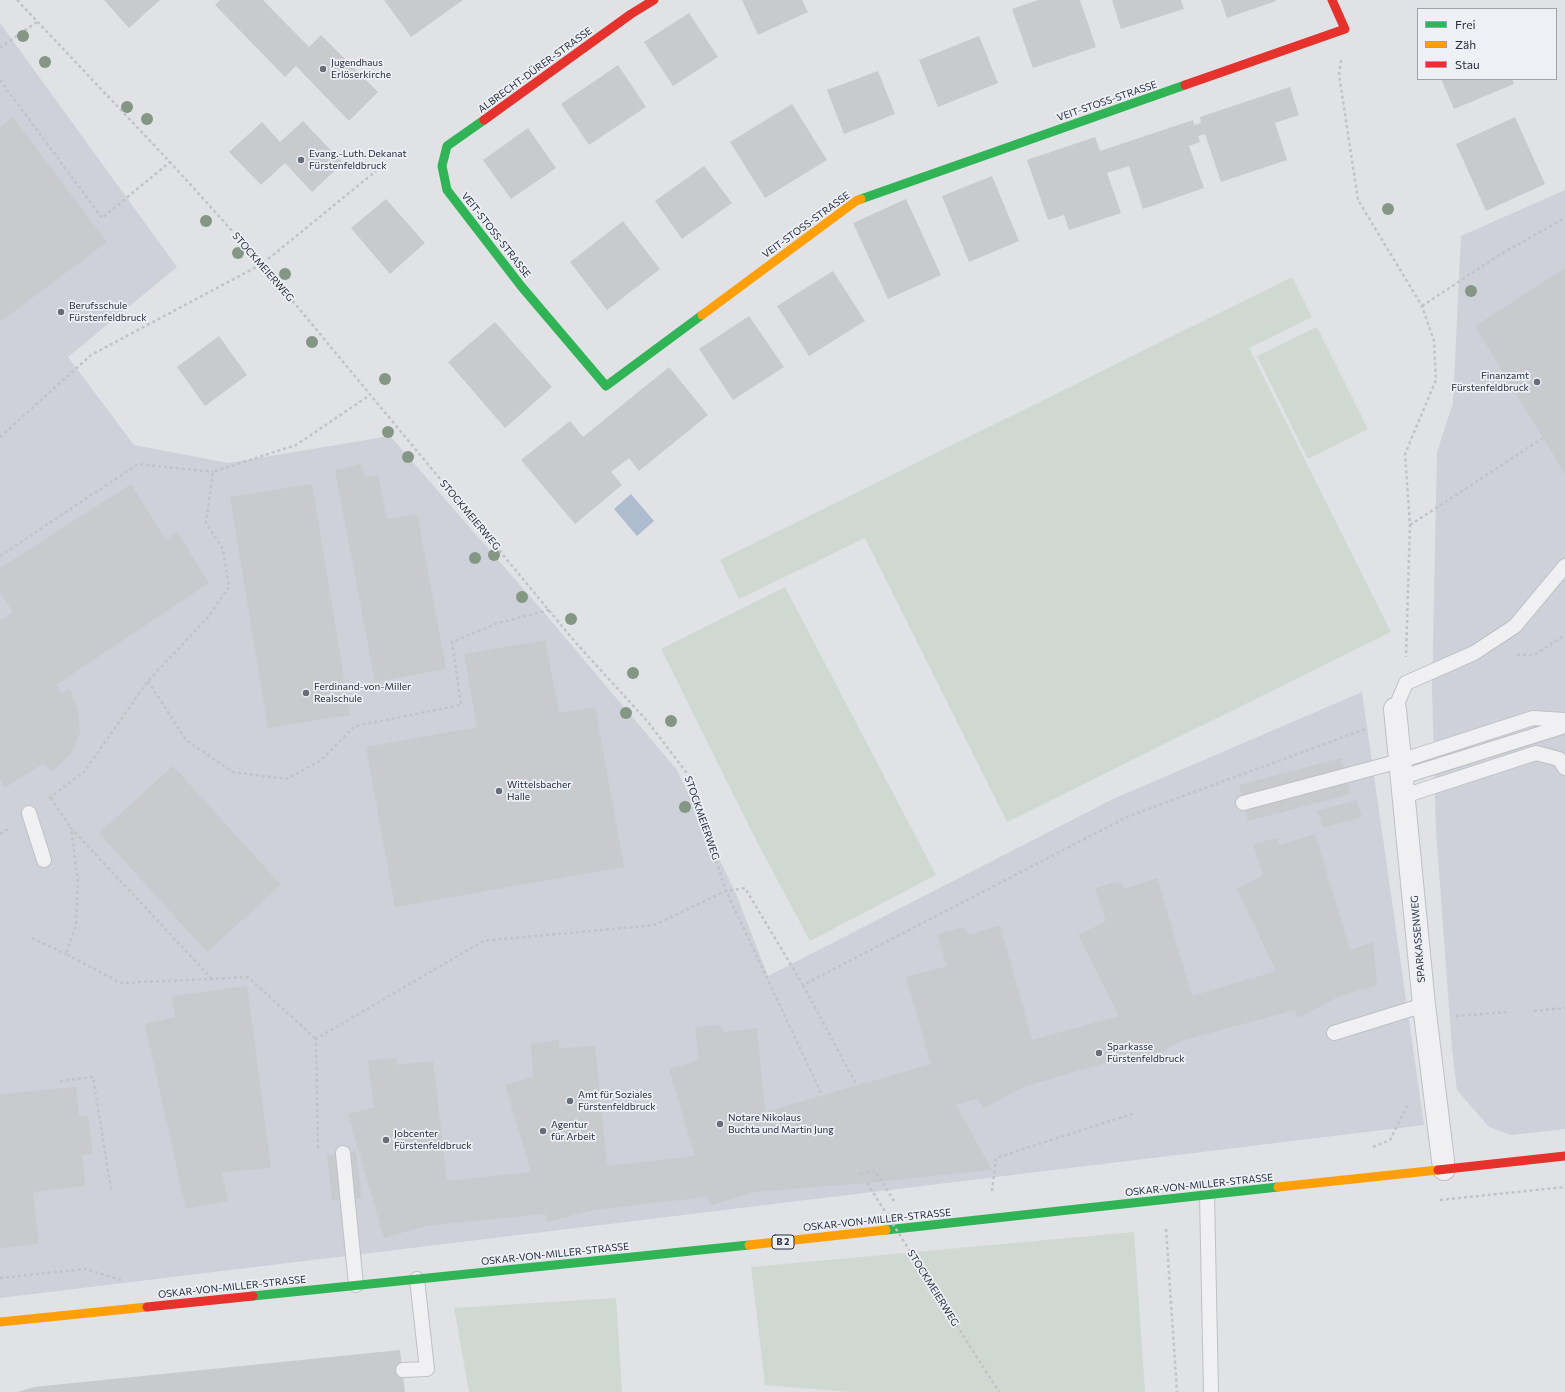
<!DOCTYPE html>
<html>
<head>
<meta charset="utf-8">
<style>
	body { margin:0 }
	#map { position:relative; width:1565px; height:1392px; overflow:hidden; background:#e0e2e6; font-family:Commissioner,sans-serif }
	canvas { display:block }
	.legend { position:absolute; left:1417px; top:8px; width:140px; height:72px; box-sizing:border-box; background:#edf0f5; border:1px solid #9ea2ac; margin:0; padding:5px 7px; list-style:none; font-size:12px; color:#282e3e }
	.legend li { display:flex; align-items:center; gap:8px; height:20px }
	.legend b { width:20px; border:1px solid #9ea2ac }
</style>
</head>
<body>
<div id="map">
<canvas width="1565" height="1392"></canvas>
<ul class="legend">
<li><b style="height:5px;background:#30b455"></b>Frei</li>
<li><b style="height:5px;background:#ff9f0a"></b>Zäh</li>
<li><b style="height:5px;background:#e5322d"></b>Stau</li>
</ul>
</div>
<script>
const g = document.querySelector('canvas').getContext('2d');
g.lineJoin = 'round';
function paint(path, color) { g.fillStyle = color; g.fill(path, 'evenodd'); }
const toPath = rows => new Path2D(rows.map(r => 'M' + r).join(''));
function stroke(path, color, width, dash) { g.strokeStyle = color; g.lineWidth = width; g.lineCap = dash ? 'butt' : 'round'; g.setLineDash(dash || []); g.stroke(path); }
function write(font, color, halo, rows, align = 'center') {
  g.font = font + ' Commissioner,sans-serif'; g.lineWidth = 3.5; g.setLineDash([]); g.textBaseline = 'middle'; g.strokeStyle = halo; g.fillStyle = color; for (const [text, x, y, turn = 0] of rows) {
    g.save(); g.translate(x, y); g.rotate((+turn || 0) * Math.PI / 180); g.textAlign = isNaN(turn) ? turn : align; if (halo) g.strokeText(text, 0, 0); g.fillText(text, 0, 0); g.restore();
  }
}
const built = toPath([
	[0,23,177,267,68,357,134,445,228,463,390,436,547,616,677,770,736,894,768,976,1113,799,1362,692,1424,1125,0,1298],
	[1565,190,1565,1129,1511,1135,1489,1127,1457,1090,1452,1048,1436,830,1432,690,1437,452,1453,403,1461,236]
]);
const green = toPath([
	[1292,277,1312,317,1249,348,1391,632,1007,822,865,538,739,599,720,560],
	[1317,327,1368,429,1308,459,1257,356],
	[785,587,936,875,810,941,757,842,661,649],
	[1134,1232,1145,1392,849,1392,765,1385,751,1267],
	[616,1298,622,1392,469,1392,454,1308]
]);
const water = toPath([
	[631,494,654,521,637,536,614,509]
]);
const building = toPath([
	[104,0,160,0,129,28],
	[220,0,263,0,309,47,321,35,378,92,349,121,296,66,285,77,215,5],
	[384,0,463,0,411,37],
	[742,0,802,0,808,12,758,35],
	[1038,0,1080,0,1096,47,1033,68,1012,9],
	[1112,0,1181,0,1184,9,1121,29],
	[1221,0,1276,0,1276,1,1227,18],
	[689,13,718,57,673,86,644,42],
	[979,36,998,83,938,107,919,60],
	[618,65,646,107,589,145,561,104],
	[878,71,895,114,844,134,827,90],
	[1441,79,1512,79,1514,84,1454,109],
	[1290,87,1299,115,1275,123,1287,160,1221,182,1205,134,1198,136,1200,142,1189,146,1204,188,1143,209,1129,166,1107,173,1121,213,1069,230,1064,215,1048,220,1027,160,1095,137,1100,151,1193,120,1194,125,1201,123,1200,117],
	[792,104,827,160,765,198,730,142],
	[13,117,107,242,0,322,0,127],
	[1515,117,1545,184,1486,211,1456,144],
	[303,121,343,163,312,192,285,163,261,185,229,152,262,122,280,142],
	[528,128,556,168,511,199,483,160],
	[704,166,732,203,682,239,655,201],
	[992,176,1019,241,969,262,942,196],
	[386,199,425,243,390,274,351,228],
	[906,199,941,275,888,299,853,223],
	[623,221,660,269,607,310,570,262],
	[1565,268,1565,474,1475,326],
	[833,271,865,321,809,356,777,306],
	[749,316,784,367,733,400,699,349],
	[495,322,552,387,505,428,448,362],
	[219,336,247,375,205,406,177,367],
	[669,367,708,415,639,471,629,458,611,472,622,485,575,524,521,460,570,421,583,437],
	[361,464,365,477,378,475,387,519,417,514,446,669,375,682,335,470],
	[131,484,166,540,177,532,209,583,56,685,62,693,70,688,78,710,80,733,70,755,52,772,44,763,5,788,0,780,0,621,13,612,0,592,0,568],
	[312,484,350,715,268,728,230,497],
	[545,640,559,713,595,707,624,867,395,907,366,747,477,727,464,654],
	[1341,758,1351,794,1248,821,1239,785],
	[173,766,281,885,207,952,99,833],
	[1357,800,1362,817,1323,828,1317,811],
	[1315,834,1350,950,1373,942,1377,985,1338,997,1298,1018,1294,1010,1181,1041,1141,1063,1136,1054,1023,1087,984,1108,977,1099,956,1105,992,1170,867,1183,755,1192,711,1205,706,1197,593,1210,547,1222,545,1214,426,1226,384,1238,348,1114,374,1107,368,1060,396,1058,397,1065,433,1061,447,1181,531,1172,505,1085,533,1077,531,1044,559,1040,559,1048,595,1046,607,1166,695,1156,669,1069,699,1060,695,1027,721,1025,724,1032,757,1028,765,1112,931,1064,906,977,947,966,937,934,965,927,968,935,1000,925,1032,1040,1119,1016,1078,935,1106,921,1095,888,1120,881,1124,889,1157,878,1192,996,1276,971,1237,889,1263,875,1253,844,1277,838,1280,845],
	[247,986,271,1168,222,1172,228,1201,186,1209,145,1024,175,1017,172,996],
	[76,1087,79,1116,88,1116,93,1154,82,1155,85,1186,33,1192,39,1244,0,1248,0,1094],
	[356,1151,362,1198,332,1200,327,1155],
	[400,1350,405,1392,17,1392,34,1387]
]);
const path = toPath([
	[17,0,170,162,262,264,576,643,648,722,689,776,726,891,822,1095],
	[0,48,38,21],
	[1341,60,1339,74,1358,200,1422,306,1434,341,1436,380,1405,454,1410,525,1406,657],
	[0,80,102,218,170,162],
	[1422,306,1501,254,1565,218],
	[0,437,91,355,262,264,376,171],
	[1410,525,1543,438],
	[0,556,138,464,213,472],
	[1517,655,1534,655,1565,635],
	[148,681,186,740,233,772,287,779,321,760,355,726,461,705,452,642,498,623,549,610],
	[49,798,84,772,148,681,209,616,229,587,223,549,206,523,213,472,296,445,370,395],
	[51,798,71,828],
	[0,834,8,829],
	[32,938,66,954],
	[212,979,71,828,78,881,76,925,66,954,121,983,212,979,248,977,316,1039],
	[803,985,856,1084],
	[1534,1011,1565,1008],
	[1456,1016,1509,1012],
	[60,1081,93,1077,111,1189],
	[1373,1147,1390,1140,1407,1106],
	[318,1148,316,1039,483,941,654,925,726,891,745,888,803,985,1129,816,1368,728],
	[860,1174,875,1171,894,1201],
	[992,1191,996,1158,1135,1113],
	[1440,1200,1565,1187],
	[1166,1229,1177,1392],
	[0,1278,86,1269,121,1280]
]);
const lane = toPath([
	[1395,709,1406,683,1474,653,1515,626,1565,566],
	[1402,777,1565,726],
	[1404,796,1536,753,1559,759,1565,768],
	[1243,803,1400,761,1533,718,1565,720],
	[29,813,44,860],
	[1334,1033,1424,1005],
	[343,1153,356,1285],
	[1207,1195,1211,1392],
	[403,1370,427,1369,417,1279]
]);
const street = toPath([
	[1395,709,1424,1005,1444,1169]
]);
const fast = toPath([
	[484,120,447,146,442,166,447,190,521,286,606,386,702,315],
	[861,199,1185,85],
	[886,1230,1278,1187],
	[253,1296,749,1245]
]);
const slow = toPath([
	[702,315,856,201,861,199],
	[1278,1187,1438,1170],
	[749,1245,886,1230],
	[0,1322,147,1307]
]);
const jam = toPath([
	[1185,85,1345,29,1332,0],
	[484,120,631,14,654,0],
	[1438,1170,1565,1156],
	[147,1307,253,1296]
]);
const pathBridge = toPath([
	[867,1183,999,1392]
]);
const trees = [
	[23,36],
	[45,62],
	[127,107],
	[147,119],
	[1388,209],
	[206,221],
	[238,253],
	[285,274],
	[1471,291],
	[312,342],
	[385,379],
	[388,432],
	[408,457],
	[494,555],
	[475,558],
	[522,597],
	[571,619],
	[633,673],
	[626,713],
	[671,721],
	[685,807]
];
const markers = [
	[323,69,4,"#686d79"],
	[301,160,4,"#686d79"],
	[61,312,4,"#686d79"],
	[1537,382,4,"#686d79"],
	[306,693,4,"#686d79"],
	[499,791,4,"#686d79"],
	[1099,1053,4,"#686d79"],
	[570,1101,4,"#686d79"],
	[720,1124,4,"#686d79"],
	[543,1131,4,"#686d79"],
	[386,1140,4,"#686d79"]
];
const shields = [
	[783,1242,22]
];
const shieldNames = [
	["B 2",783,1242]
];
const poiNames = [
	["Jugendhaus",331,63],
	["Erlöserkirche",331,75],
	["Evang.-Luth. Dekanat",309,154],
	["Fürstenfeldbruck",309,166],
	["Berufsschule",69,306],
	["Fürstenfeldbruck",69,318],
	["Finanzamt",1529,376,"right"],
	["Fürstenfeldbruck",1529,388,"right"],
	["Ferdinand-von-Miller",314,687],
	["Realschule",314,699],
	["Wittelsbacher",507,785],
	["Halle",507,797],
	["Sparkasse",1107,1047],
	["Fürstenfeldbruck",1107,1059],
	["Amt für Soziales",578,1095],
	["Fürstenfeldbruck",578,1107],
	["Notare Nikolaus",728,1118],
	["Buchta und Martin Jung",728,1130],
	["Agentur",551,1125],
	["für Arbeit",551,1137],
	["Jobcenter",394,1134],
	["Fürstenfeldbruck",394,1146]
];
const streetNames = [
	["ALBRECHT-DÜRER-STRASSE",535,70,-36],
	["VEIT-STOSS-STRASSE",1107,101,-19],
	["VEIT-STOSS-STRASSE",806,225,-36],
	["VEIT-STOSS-STRASSE",496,235,52],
	["STOCKMEIERWEG",263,267,49],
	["STOCKMEIERWEG",470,515,50],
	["STOCKMEIERWEG",702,818,71],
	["SPARKASSENWEG",1418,939,-95],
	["OSKAR-VON-MILLER-STRASSE",1199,1185,-6],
	["OSKAR-VON-MILLER-STRASSE",877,1220,-6],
	["OSKAR-VON-MILLER-STRASSE",555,1254,-6],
	["OSKAR-VON-MILLER-STRASSE",232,1287,-6],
	["STOCKMEIERWEG",933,1288,58]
];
paint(built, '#ced1d9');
paint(green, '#d0d9d1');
paint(water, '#aebcd0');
paint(building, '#c8cace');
stroke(lane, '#bfc0c4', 16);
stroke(street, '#bfc0c4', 24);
stroke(path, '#c2c3c9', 2.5, [3, 3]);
stroke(lane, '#f0f0f2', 14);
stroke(street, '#f0f0f2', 22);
stroke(fast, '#30b455', 9);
stroke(slow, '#ff9f0a', 9);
stroke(jam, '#e5322d', 9);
stroke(pathBridge, '#c2c3c9', 2.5, [3, 3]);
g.fillStyle = '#849785';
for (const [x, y] of trees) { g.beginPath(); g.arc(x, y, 6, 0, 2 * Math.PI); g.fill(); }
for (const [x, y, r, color] of markers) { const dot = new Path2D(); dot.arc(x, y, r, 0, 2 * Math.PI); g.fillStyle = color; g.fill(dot); stroke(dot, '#edf0f5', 1.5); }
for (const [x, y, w] of shields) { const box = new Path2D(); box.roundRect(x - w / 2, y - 7, w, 14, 3); g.fillStyle = '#edf0f5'; g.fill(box); stroke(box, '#282e3e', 1); }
write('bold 9px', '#282e3e', null, shieldNames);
write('10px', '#282e3e', '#edf0f5', poiNames, 'left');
write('10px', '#282e3e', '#edf0f5', streetNames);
</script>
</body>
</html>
